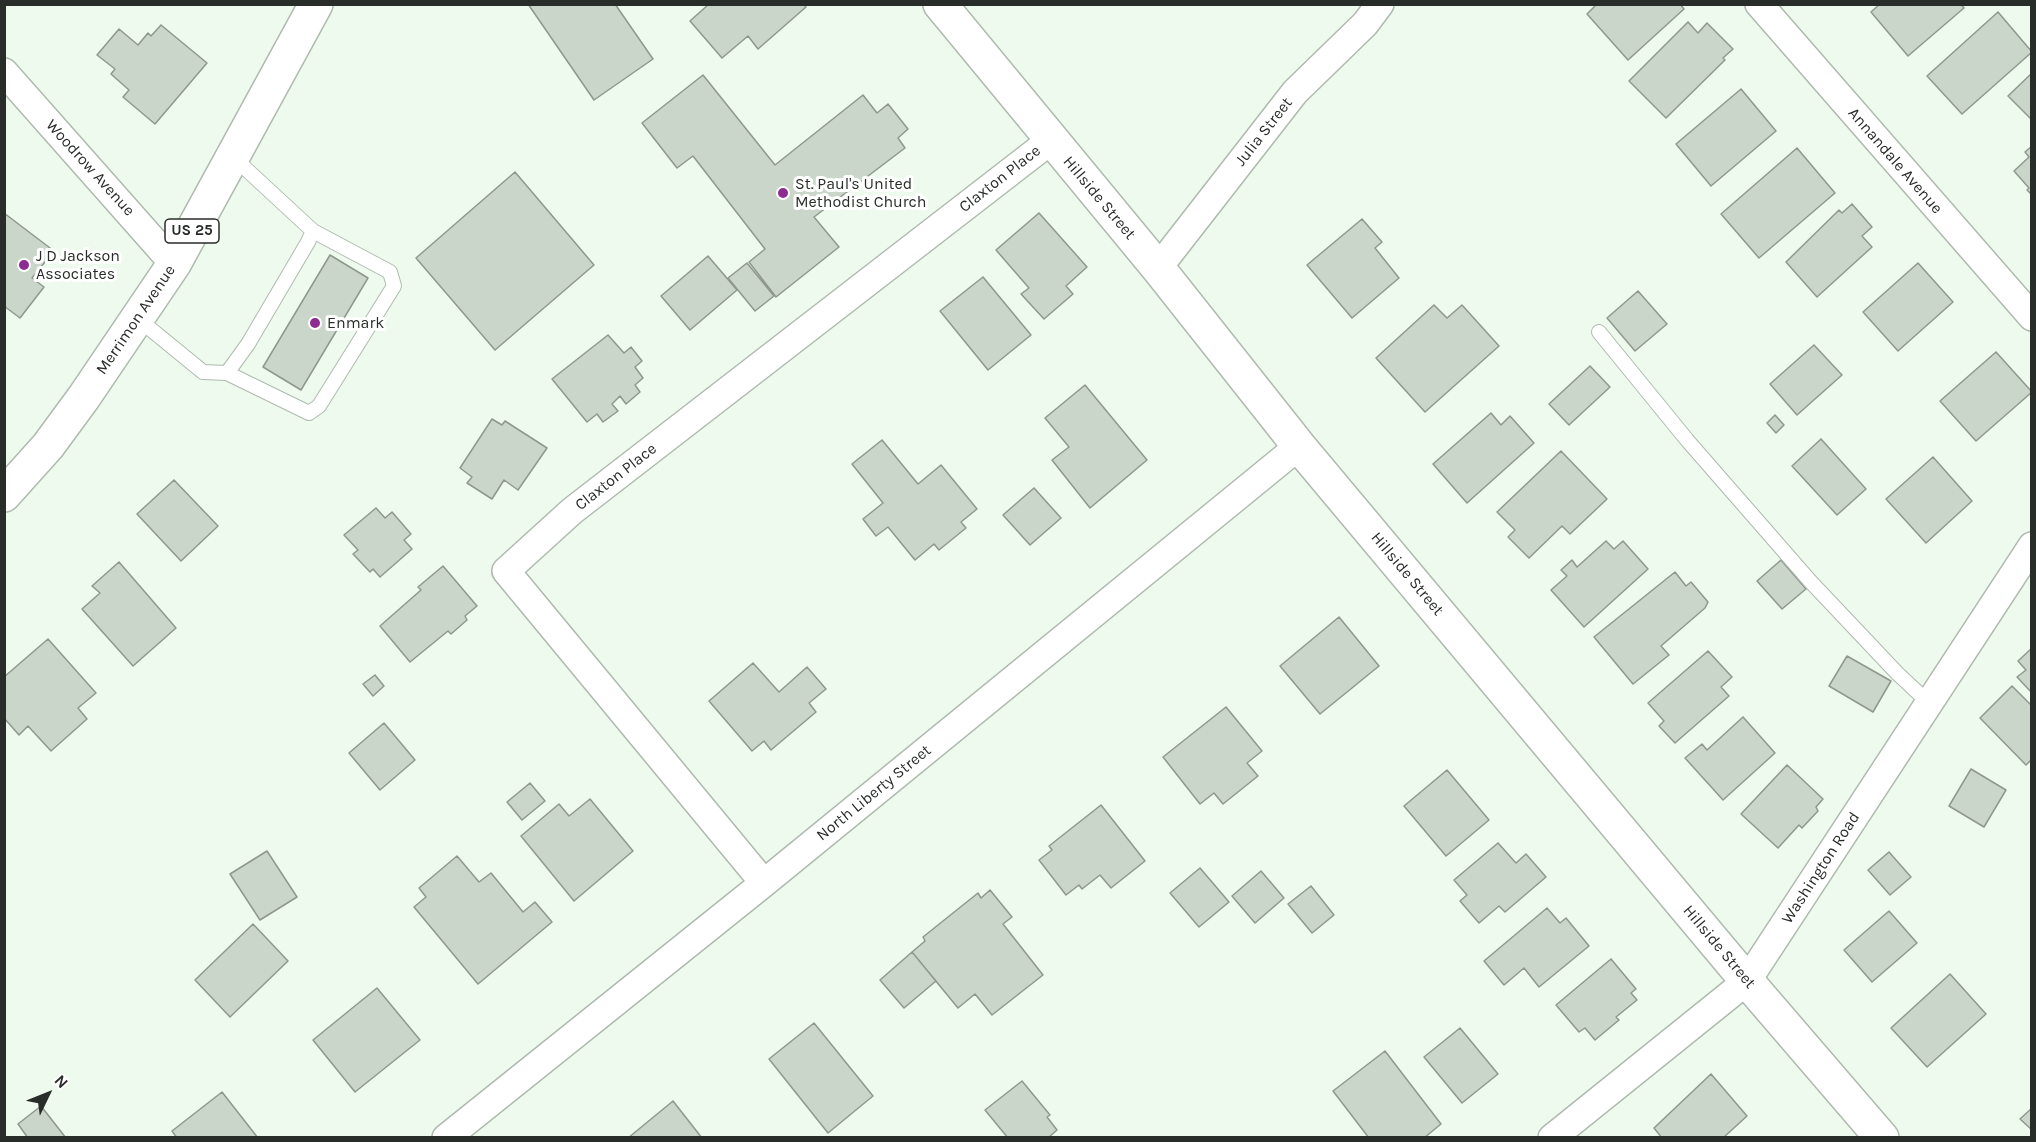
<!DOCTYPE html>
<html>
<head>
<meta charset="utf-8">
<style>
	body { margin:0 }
	#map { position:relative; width:2036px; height:1142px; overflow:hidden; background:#eefaee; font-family:Karla,sans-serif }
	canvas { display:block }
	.frame { position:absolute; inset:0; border:6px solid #292d29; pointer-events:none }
	.north { position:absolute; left:18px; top:1064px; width:60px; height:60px; -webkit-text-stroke:4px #fff; paint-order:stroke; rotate:47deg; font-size:16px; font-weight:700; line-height:24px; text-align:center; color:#292d29 }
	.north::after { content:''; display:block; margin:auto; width:21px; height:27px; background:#292d29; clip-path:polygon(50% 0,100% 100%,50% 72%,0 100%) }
</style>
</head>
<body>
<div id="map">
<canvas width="2036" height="1142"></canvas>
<div class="frame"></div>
<div class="north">N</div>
</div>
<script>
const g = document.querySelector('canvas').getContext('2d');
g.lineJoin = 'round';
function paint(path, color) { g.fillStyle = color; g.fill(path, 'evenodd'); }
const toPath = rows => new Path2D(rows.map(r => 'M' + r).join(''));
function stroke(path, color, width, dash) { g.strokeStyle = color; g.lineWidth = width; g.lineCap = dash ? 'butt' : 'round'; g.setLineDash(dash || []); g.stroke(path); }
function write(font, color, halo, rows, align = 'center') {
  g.font = font + ' Karla,sans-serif'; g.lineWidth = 6; g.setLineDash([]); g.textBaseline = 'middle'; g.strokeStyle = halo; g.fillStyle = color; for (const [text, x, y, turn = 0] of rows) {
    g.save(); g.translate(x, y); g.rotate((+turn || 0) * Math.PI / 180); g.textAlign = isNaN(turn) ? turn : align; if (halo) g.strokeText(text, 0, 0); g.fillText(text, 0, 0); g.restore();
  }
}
const building = toPath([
	[528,4,615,4,653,59,594,100,528,4],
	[709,4,803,4,806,7,758,49,748,36,722,58,690,21,709,4],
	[1597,4,1680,4,1684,9,1628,60,1587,14,1597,4],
	[1880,4,1961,4,1964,8,1908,56,1871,12,1880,4],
	[1998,12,2032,52,1962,114,1927,76,1998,12],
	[1688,22,1698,33,1707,23,1733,49,1723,58,1725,60,1666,118,1629,81,1688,22],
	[161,25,207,63,155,124,123,97,129,90,111,74,115,69,97,55,119,29,138,45,148,33,151,36,161,25],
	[2032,73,2032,120,2008,96,2032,73],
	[703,75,775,165,863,95,877,113,888,104,908,129,898,138,905,148,814,217,839,247,776,297,749,262,765,249,693,156,677,168,642,123,703,75],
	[1741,89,1776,131,1711,186,1676,144,1741,89],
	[2032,146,2032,195,2027,190,2029,188,2014,171,2029,157,2025,152,2032,146],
	[1797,148,1835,193,1759,258,1721,214,1797,148],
	[515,172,594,265,495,350,416,258,515,172],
	[1852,204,1872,227,1862,236,1872,247,1817,297,1786,262,1839,210,1842,213,1852,204],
	[4,213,54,251,32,278,44,287,20,318,4,306,4,213],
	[1039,213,1087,267,1066,286,1073,294,1044,319,1021,294,1029,288,996,250,1039,213],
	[1362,219,1382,242,1375,248,1399,278,1352,318,1307,265,1362,219],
	[330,255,368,278,301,390,263,367,330,255],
	[708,256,737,290,690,330,661,296,708,256],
	[747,263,774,296,755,311,728,278,747,263],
	[1918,263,1953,302,1898,351,1863,312,1918,263],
	[983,277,1031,335,988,370,940,311,983,277],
	[1638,291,1667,324,1635,351,1607,318,1638,291],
	[1434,305,1447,318,1462,305,1499,346,1425,412,1376,358,1434,305],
	[608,335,624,353,631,347,642,361,635,367,643,378,635,385,640,392,626,404,620,396,612,404,618,411,603,422,597,414,587,422,552,379,608,335],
	[1814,345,1842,375,1797,415,1770,384,1814,345],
	[1996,352,2032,392,1976,441,1940,401,1996,352],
	[1590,366,1610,387,1569,425,1549,404,1590,366],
	[1085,385,1147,460,1090,508,1052,460,1069,447,1045,418,1085,385],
	[1491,413,1501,425,1510,416,1534,443,1467,503,1433,464,1491,413],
	[1775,415,1784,425,1776,433,1767,423,1775,415],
	[492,419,502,425,505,421,547,448,518,490,504,480,492,499,467,483,472,477,460,468,492,419],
	[1821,439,1866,489,1837,515,1792,466,1821,439],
	[882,440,918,484,941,465,977,509,961,522,966,528,939,550,934,544,915,560,888,527,876,536,863,519,883,503,852,464,882,440],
	[1561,451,1607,499,1570,534,1562,526,1529,558,1508,537,1515,530,1497,512,1561,451],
	[1933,457,1972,501,1926,543,1886,499,1933,457],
	[174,480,218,526,181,561,137,514,174,480],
	[1034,488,1061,518,1030,545,1003,515,1034,488],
	[376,508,385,518,392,512,411,534,404,540,412,549,380,577,373,569,370,572,353,554,358,550,344,535,376,508],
	[1606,541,1614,549,1623,541,1648,569,1584,627,1551,590,1567,576,1561,570,1572,560,1577,567,1606,541],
	[1781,560,1806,589,1782,609,1757,581,1781,560],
	[119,562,176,628,133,666,82,609,100,593,92,586,119,562],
	[443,566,477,606,465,616,467,620,451,634,448,631,410,662,380,626,421,590,418,587,443,566],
	[1675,572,1686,586,1691,582,1708,602,1705,608,1661,646,1669,655,1633,684,1594,637,1675,572],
	[1339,617,1379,666,1320,714,1280,666,1339,617],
	[48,639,96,693,78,708,87,719,51,751,28,726,19,735,4,718,4,677,48,639],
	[2032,648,2032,693,2017,677,2026,670,2018,661,2032,648],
	[1708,651,1732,677,1721,687,1729,696,1675,743,1659,726,1664,721,1648,703,1708,651],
	[1847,656,1891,681,1873,712,1829,686,1847,656],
	[753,663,779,692,807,667,826,689,809,703,816,712,771,750,764,741,752,751,709,701,753,663],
	[375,675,384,686,373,696,363,684,375,675],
	[2012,686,2032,706,2032,759,2026,765,1980,718,2012,686],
	[1226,707,1262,751,1247,763,1258,776,1223,804,1214,793,1200,804,1163,757,1226,707],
	[1743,717,1775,753,1723,800,1685,758,1702,744,1707,750,1743,717],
	[384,723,415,760,380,790,349,753,384,723],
	[1787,765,1823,799,1816,807,1818,811,1802,828,1799,825,1778,848,1741,814,1787,765],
	[1971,769,2006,790,1984,827,1949,806,1971,769],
	[1447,770,1489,820,1446,856,1404,806,1447,770],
	[530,783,545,801,522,820,507,802,530,783],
	[590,799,633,851,574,901,521,836,559,804,569,816,590,799],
	[1101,805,1145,861,1111,888,1100,875,1082,889,1079,885,1066,895,1039,860,1052,850,1049,846,1101,805],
	[1498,843,1516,863,1526,854,1546,877,1505,912,1499,906,1479,923,1460,901,1467,895,1454,880,1498,843],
	[267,851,297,897,260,920,230,874,267,851],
	[1889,852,1911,877,1890,895,1868,870,1889,852],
	[457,856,479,882,491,873,523,912,535,902,552,922,478,984,414,907,426,897,419,888,457,856],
	[1200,868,1229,902,1199,927,1170,893,1200,868],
	[1261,871,1284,898,1255,923,1232,896,1261,871],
	[1311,886,1334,915,1312,933,1288,904,1311,886],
	[990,890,1012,917,1003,924,1043,975,992,1015,975,994,958,1008,912,952,925,941,923,937,978,893,981,898,990,890],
	[1547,908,1560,923,1566,918,1589,946,1539,987,1524,968,1504,985,1484,961,1547,908],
	[1889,911,1917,943,1872,982,1844,950,1889,911],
	[253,924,288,961,230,1017,195,980,253,924],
	[912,952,936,981,904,1008,880,980,912,952],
	[1611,959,1636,989,1631,993,1637,1000,1616,1017,1619,1020,1595,1040,1585,1028,1579,1032,1556,1005,1611,959],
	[1950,974,1986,1014,1927,1067,1891,1028,1950,974],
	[377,988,420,1040,355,1092,313,1040,377,988],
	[814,1023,873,1096,828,1133,769,1059,814,1023],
	[1460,1028,1498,1074,1462,1103,1424,1057,1460,1028],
	[1385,1051,1441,1124,1424,1138,1369,1138,1333,1091,1385,1051],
	[1711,1074,1747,1116,1723,1138,1662,1138,1654,1128,1711,1074],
	[1022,1081,1050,1115,1047,1117,1057,1130,1048,1138,1008,1138,985,1110,1022,1081],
	[222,1092,258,1138,177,1138,172,1131,222,1092],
	[673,1101,702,1138,628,1138,673,1101],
	[41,1106,66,1138,28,1138,18,1124,41,1106],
	[2032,1108,2032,1130,2020,1119,2032,1108]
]);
const service = toPath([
	[137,318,203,372,227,373,248,344,308,242,313,231,233,157],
	[1599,332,1687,440,1810,581,1897,673,1929,703],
	[227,373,309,413,319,406,394,286,390,272,313,231]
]);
const minor = toPath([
	[1759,4,2032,317],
	[4,72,174,264],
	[1158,268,1295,92,1365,24,1380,4],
	[764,883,506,571,572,511,1050,141],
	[446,1138,764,883,1299,446],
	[1552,1138,1747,981,2032,546]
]);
const tertiary = toPath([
	[940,4,1158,268,1299,446,1747,981,1882,1138]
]);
const primary = toPath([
	[4,495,48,446,84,397,174,264,316,4]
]);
const markers = [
	[783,193,6,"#8e2b93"],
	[24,265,6,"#8e2b93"],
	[315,323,6,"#8e2b93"]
];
const shields = [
	[192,231,54]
];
const shieldNames = [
	["US 25",192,231]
];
const streetNames = [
	["Julia Street",1264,132,-52],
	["Annandale Avenue",1895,161,49],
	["Woodrow Avenue",90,168,48],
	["Claxton Place",1000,179,-38],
	["Hillside Street",1099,198,50],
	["Merrimon Avenue",136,320,-56],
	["Claxton Place",616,477,-38],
	["Hillside Street",1407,574,50],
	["North Liberty Street",874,793,-39],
	["Washington Road",1821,868,-57],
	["Hillside Street",1719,947,50]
];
const poiNames = [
	["St. Paul's United",795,184],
	["Methodist Church",795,202],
	["J D Jackson",36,256],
	["Associates",36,274],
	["Enmark",327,323]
];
paint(building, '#cbd6cb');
stroke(building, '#8e988e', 1.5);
stroke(service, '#afbaaf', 16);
stroke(minor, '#afbaaf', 30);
stroke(tertiary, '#afbaaf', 36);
stroke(primary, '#afbaaf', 36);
stroke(service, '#fff', 14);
stroke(minor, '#fff', 27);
stroke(tertiary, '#fff', 33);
stroke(primary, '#fff', 33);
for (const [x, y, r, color] of markers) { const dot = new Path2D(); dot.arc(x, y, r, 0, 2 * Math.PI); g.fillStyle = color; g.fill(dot); stroke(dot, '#fff', 2); }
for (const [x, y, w] of shields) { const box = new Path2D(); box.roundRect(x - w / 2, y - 12, w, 24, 4.5); g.fillStyle = '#fff'; g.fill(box); stroke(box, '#292d29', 1.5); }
write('bold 15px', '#292d29', null, shieldNames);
write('16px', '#292d29', '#fff', streetNames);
write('16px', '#292d29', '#fff', poiNames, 'left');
</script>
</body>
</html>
